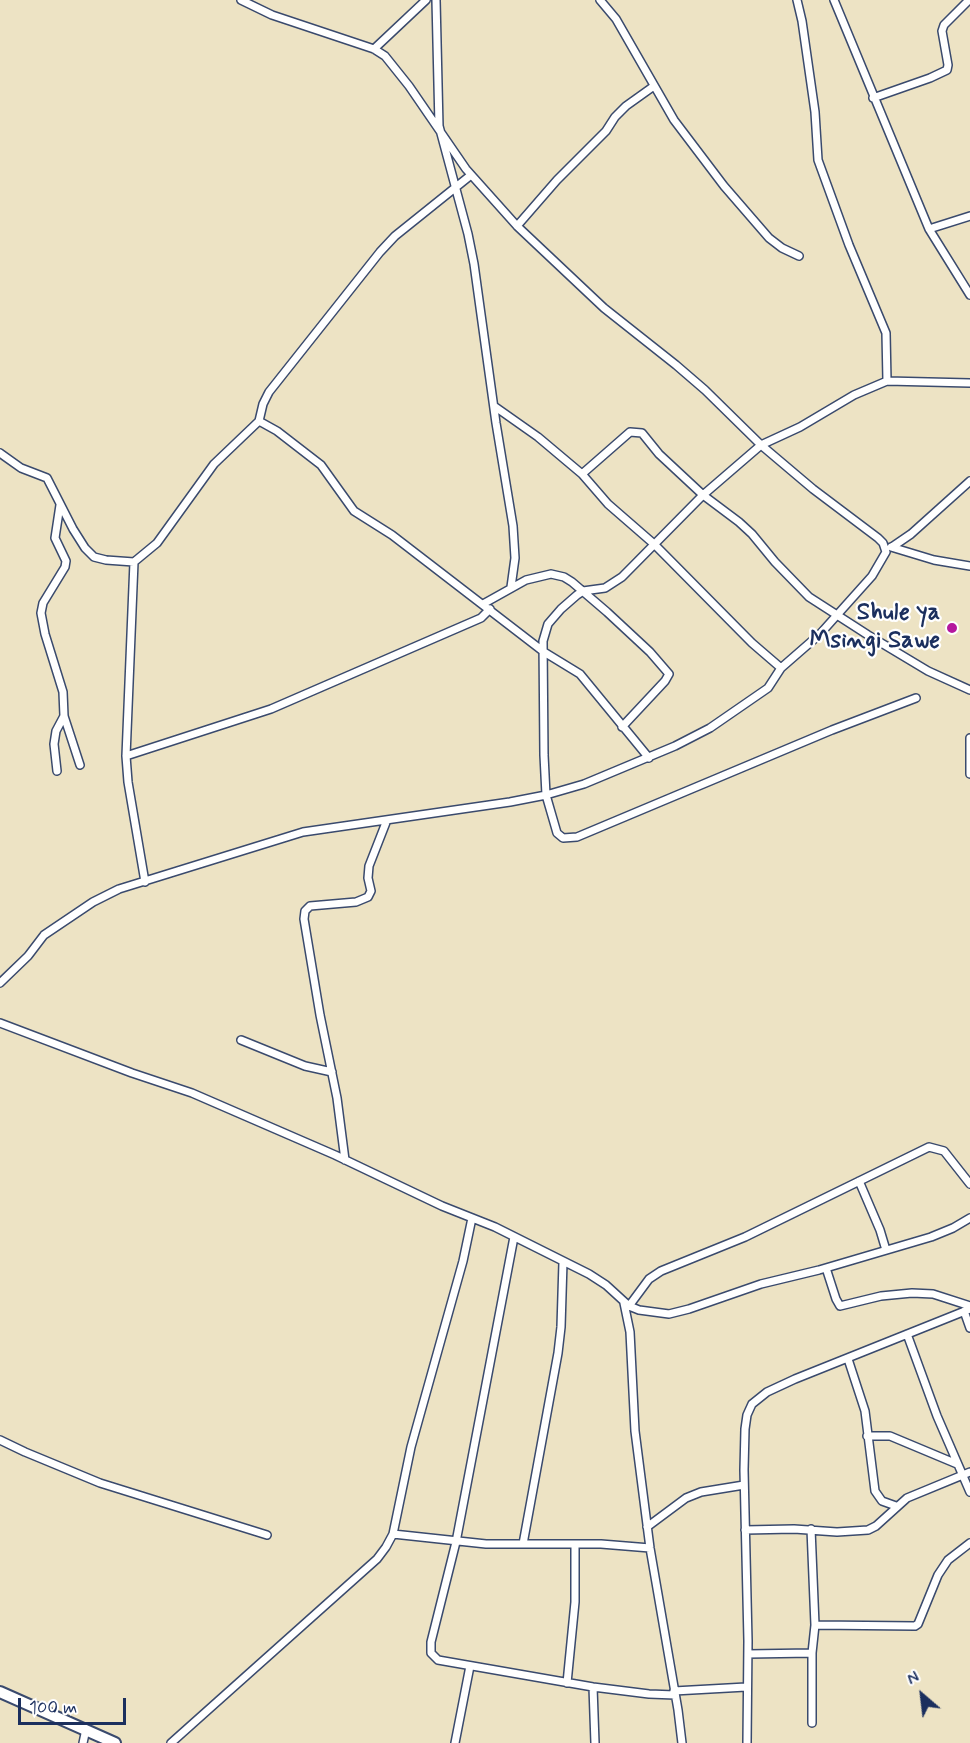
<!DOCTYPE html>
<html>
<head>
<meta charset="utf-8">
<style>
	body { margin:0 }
	#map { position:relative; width:970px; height:1743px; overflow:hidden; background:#ede3c4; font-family:Mynerve,sans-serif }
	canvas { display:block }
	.north { position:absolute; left:892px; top:1665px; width:60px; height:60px; -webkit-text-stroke:4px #fff; paint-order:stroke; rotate:332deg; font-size:16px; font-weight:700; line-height:24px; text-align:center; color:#1b2f5e }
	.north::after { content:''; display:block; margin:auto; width:21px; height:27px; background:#1b2f5e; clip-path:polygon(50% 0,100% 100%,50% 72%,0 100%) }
	.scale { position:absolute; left:18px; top:1698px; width:108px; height:27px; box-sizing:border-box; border:3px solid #1b2f5e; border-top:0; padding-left:8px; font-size:18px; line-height:21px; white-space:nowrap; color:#1b2f5e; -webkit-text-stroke:4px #fff; paint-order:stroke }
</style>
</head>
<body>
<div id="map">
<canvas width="970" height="1743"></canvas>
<div class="north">N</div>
<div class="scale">100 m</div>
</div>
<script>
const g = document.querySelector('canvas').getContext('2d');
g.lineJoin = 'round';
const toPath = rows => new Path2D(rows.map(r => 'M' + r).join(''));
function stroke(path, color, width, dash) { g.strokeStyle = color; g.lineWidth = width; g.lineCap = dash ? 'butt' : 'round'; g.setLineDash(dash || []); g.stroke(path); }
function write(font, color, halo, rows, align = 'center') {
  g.font = font + ' Mynerve,sans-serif'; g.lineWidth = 4.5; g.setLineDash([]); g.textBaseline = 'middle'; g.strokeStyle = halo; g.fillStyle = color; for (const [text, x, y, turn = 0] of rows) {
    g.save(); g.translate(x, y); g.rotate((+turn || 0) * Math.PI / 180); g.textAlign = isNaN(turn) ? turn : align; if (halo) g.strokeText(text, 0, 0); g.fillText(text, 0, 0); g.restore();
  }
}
const street = toPath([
	[436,0,439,126,468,234,474,264,496,423,513,526,515,558,511,587],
	[600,0,616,19,674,120,724,186,769,238,782,248,799,256],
	[797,0,802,21,815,112,818,160,849,245,886,333,887,381],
	[834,0,929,229,970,295],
	[374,49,426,0],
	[873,98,930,78,947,70,948,65,942,31,944,25,969,0],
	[517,226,557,180,606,131,615,117,626,106,654,86],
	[929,229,970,216],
	[494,406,538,437,582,474,608,504,654,544,752,643,781,668],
	[259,421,277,431,321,465,354,511,392,535,544,652,580,674,649,758],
	[0,453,21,468,47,478,73,529,85,548,94,557,106,560,134,562,157,543,214,464,259,421,263,404,269,392,380,252,395,236,471,175],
	[582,474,630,432,642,433,659,454,703,495,739,522,752,534,775,562,809,597,868,635,928,671,970,690],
	[60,505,55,538,66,561,65,567,43,603,41,613,45,634,63,692,64,716,80,765],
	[891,547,934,560,970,566],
	[892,547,911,534,970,481],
	[134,562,126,756,128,782,145,882],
	[483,604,526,580,551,574,564,577,572,582,607,612,650,652,669,674,665,681,622,727],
	[916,698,832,730,577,837,563,838,557,833,555,826,546,795,544,755,543,641,548,624,561,609,577,595,583,591,605,588,622,577,703,495,761,445,800,427,854,395,887,381,970,383],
	[970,738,970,774],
	[126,756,271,709,481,618,490,609],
	[57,771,54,744,56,731,64,716],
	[0,983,28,956,44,935,93,902,119,889,303,832,510,802,546,795,584,784,675,746,710,728,768,688,781,668,820,634,872,576,886,552,883,543,878,538,813,489,761,445,705,390,676,365,604,308,517,226,466,169,409,86,385,56,374,49,272,15,241,0],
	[0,1023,132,1073,192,1093,335,1155,442,1206,495,1227,589,1274,606,1285,629,1306,639,1310,669,1314,689,1309,761,1284,819,1270,931,1237,953,1228,970,1218],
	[241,1040,305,1066,332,1072],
	[345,1160,337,1098,320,1015,304,919,305,911,310,906,356,902,368,897,371,891,368,878,369,866,387,820],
	[859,1181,880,1230,886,1250],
	[514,1237,456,1542,431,1642,431,1653,438,1660,593,1687,649,1694,675,1695],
	[826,1268,836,1299,840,1306,881,1296,912,1293,933,1294,970,1306],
	[624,1303,630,1332,635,1431,650,1548,678,1710,682,1743],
	[629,1306,649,1279,661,1271,745,1237,929,1147,944,1151,970,1184],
	[964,1311,970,1328],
	[907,1334,937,1416,970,1492],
	[848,1359,865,1411,875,1491,882,1501,896,1506],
	[867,1436,890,1436,957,1464],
	[0,1440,25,1452,100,1483,267,1535],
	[647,1527,686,1498,701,1492,744,1485],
	[811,1529,815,1625,812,1653,812,1723],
	[745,1530,794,1529,837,1532,868,1530,876,1526,907,1498,970,1472],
	[393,1534,486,1544,601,1544,650,1548],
	[523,1544,558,1353,561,1327,563,1262],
	[815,1625,915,1626,918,1624,938,1575,948,1560,970,1543],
	[748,1654,812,1653],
	[567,1683,575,1602,575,1545],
	[593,1687,595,1743],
	[674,1691,746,1687],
	[83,1743,86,1729],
	[171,1743,377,1559,386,1547,393,1534,411,1447,463,1261,472,1218],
	[455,1743,470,1666],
	[747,1743,748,1641,744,1470,745,1429,747,1415,752,1404,767,1392,795,1379,970,1309]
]);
const secondary = toPath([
	[0,1692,115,1743]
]);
const markers = [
	[952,628,6,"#b5179e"]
];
const poiNames = [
	["Shule ya",940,614],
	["Msingi Sawe",940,642]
];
stroke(street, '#3a4a6d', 10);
stroke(secondary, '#3a4a6d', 14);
stroke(street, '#fff', 7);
stroke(secondary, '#fff', 10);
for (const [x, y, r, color] of markers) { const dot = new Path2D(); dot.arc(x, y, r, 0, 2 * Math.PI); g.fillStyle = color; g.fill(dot); stroke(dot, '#fff', 2); }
write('bold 24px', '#1b2f5e', '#fff', poiNames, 'right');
</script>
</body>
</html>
